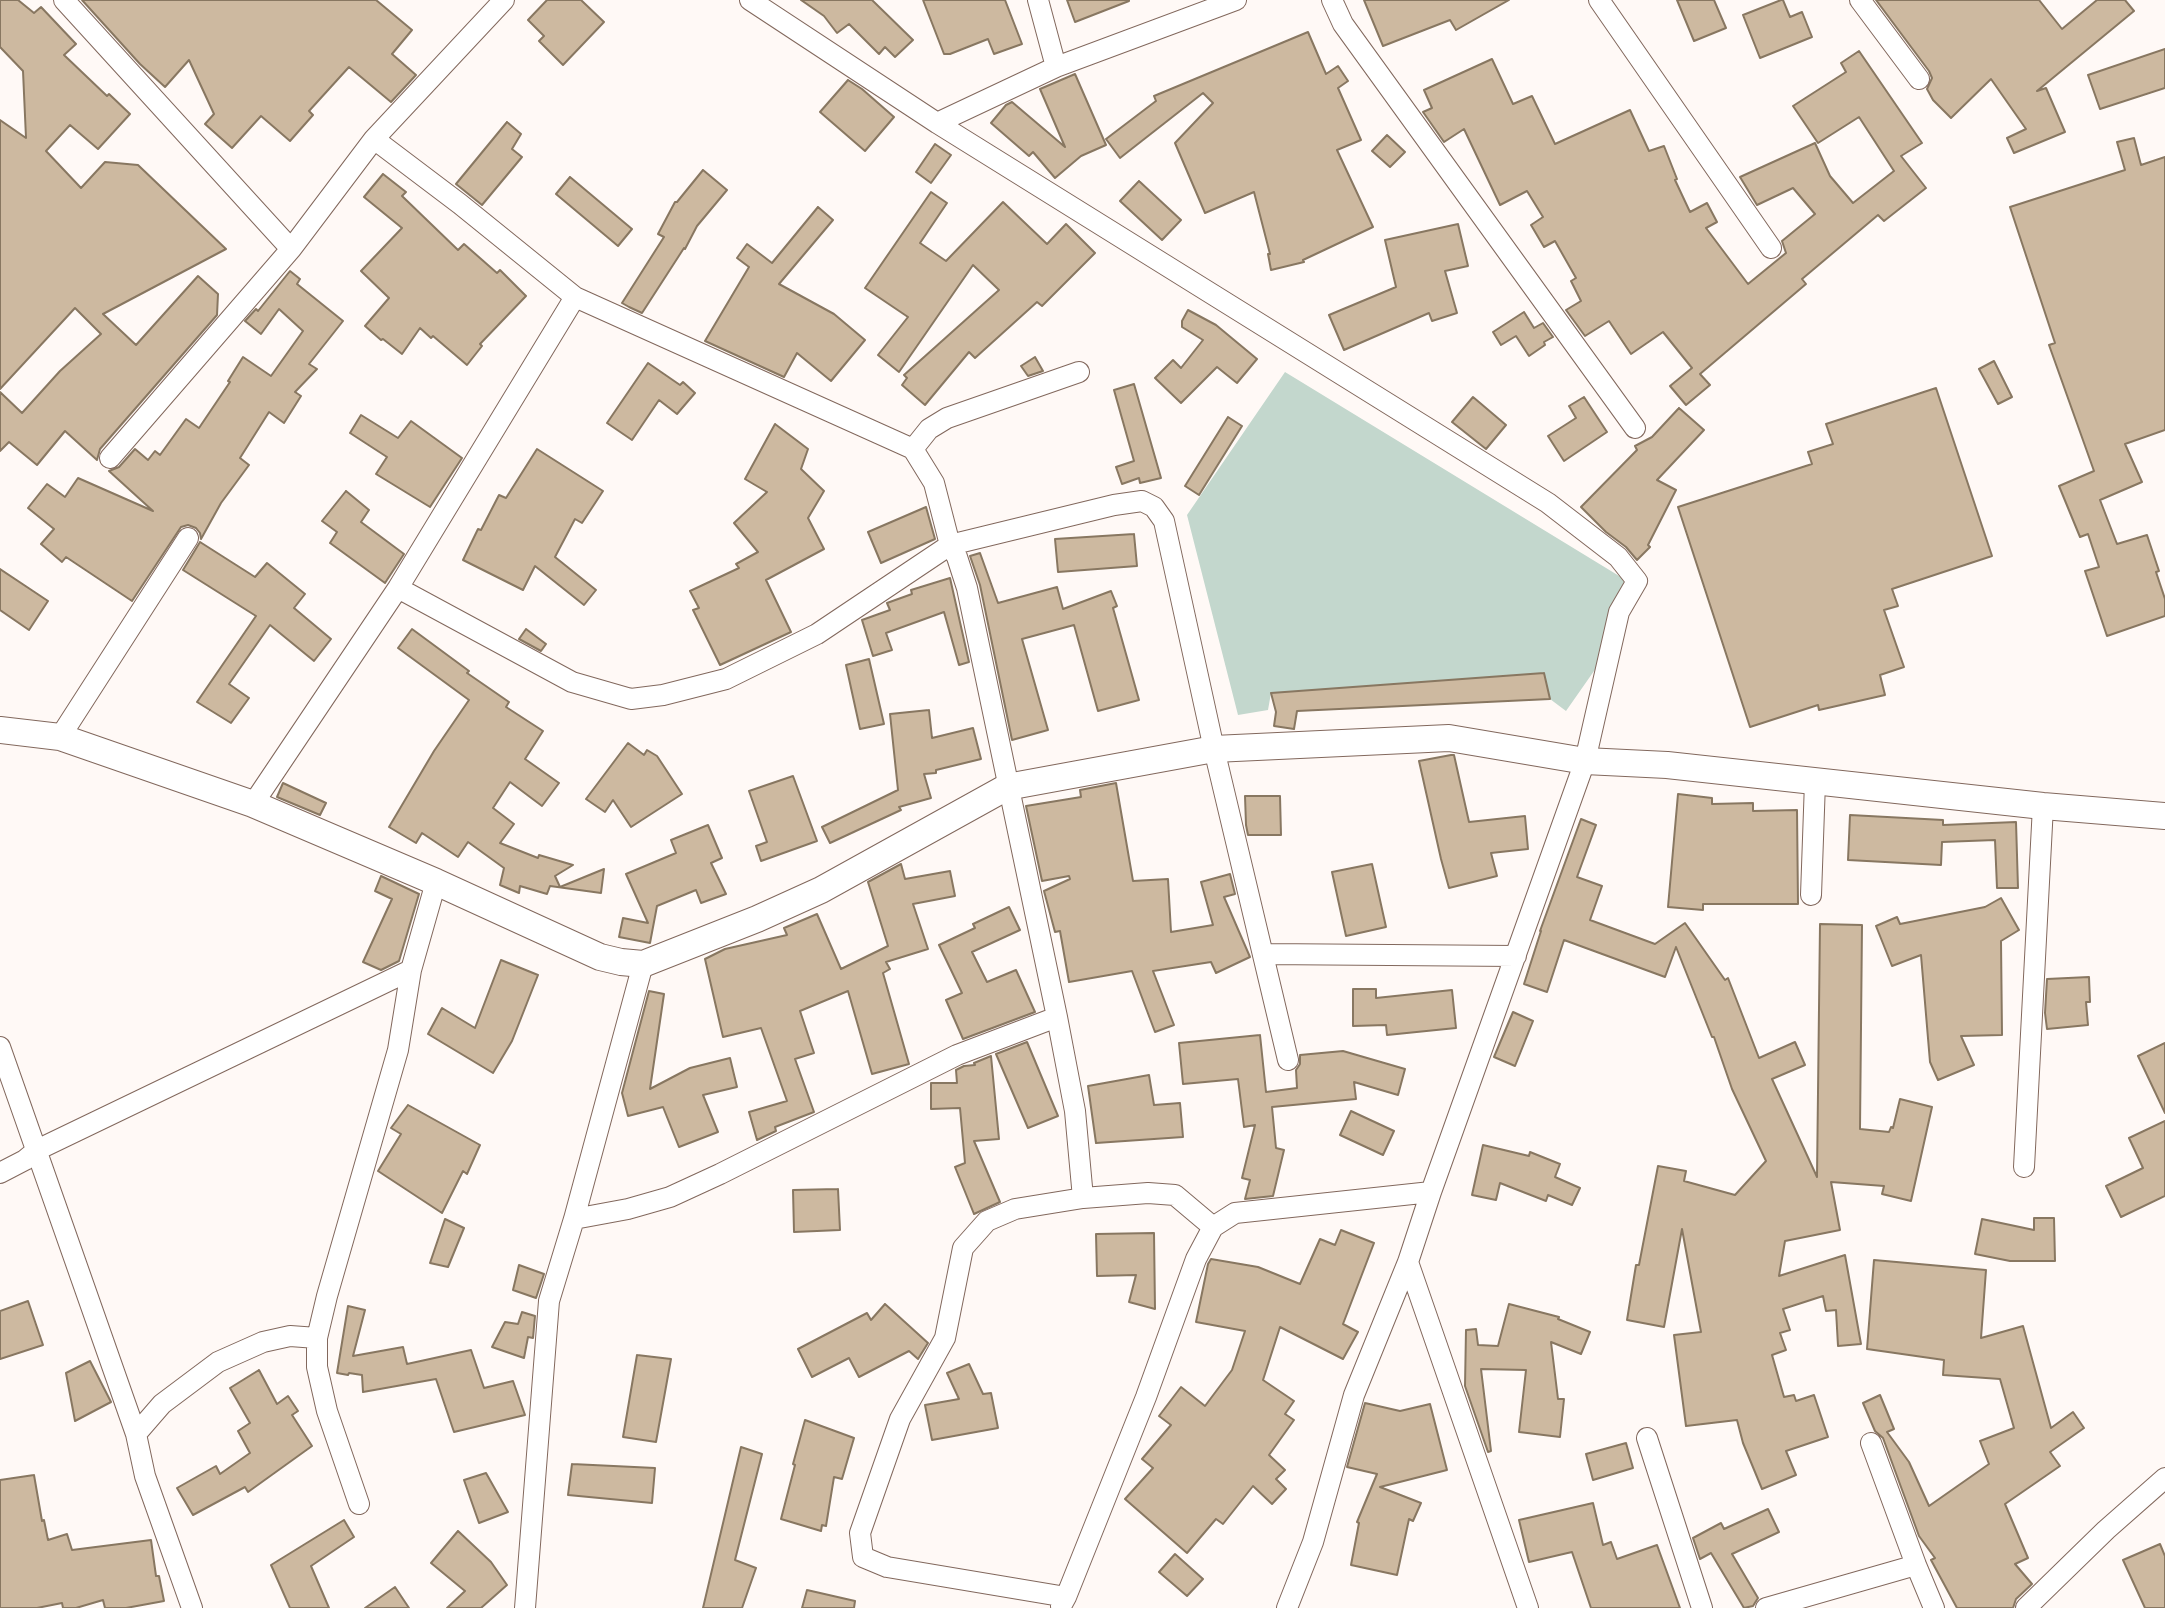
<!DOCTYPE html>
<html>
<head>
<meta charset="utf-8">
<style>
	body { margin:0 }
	canvas { display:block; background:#fff9f6 }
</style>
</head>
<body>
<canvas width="2165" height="1608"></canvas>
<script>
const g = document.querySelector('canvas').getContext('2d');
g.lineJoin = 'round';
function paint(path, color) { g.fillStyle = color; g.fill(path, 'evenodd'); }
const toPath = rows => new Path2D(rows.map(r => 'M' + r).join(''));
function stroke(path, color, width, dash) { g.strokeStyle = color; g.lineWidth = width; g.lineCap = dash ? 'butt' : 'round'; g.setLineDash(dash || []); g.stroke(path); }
const green = toPath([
	[1285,372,1629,582,1601,661,1566,711,1550,699,1271,693,1268,710,1238,715,1187,515]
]);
const building = toPath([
	[0,0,18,0,34,13,41,7,76,44,64,55,107,96,109,94,130,114,98,149,70,125,46,151,81,188,105,162,138,165,226,249,103,314,136,345,198,276,218,294,217,315,100,449,97,460,65,431,37,465,9,442,0,451,0,392,22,413,60,371,101,334,75,308,0,389,0,120,26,138,23,71,0,47,0,0],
	[82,0,376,0,412,30,392,54,416,75,391,102,349,67,309,111,313,115,290,141,261,116,232,148,205,124,214,114,189,60,165,87,140,64,82,0],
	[547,0,581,0,604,22,563,65,539,41,544,36,528,20,547,0],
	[801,0,872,0,913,40,895,57,885,47,879,54,849,24,837,33,824,16,801,0],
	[923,0,1005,0,1022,44,994,54,988,39,950,54,944,54,923,0],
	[1067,0,1129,0,1129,1,1075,22,1067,0],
	[1364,0,1509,0,1456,30,1450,20,1383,46,1364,0],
	[1677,0,1714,0,1726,28,1694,41,1677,0],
	[1781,0,1783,0,1790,17,1802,12,1812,37,1760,58,1743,15,1781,0],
	[1876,0,2039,0,2062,29,2097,0,2125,0,2134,11,2037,91,2046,88,2065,132,2014,153,2007,138,2026,129,1991,79,1951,118,1933,100,1927,89,1932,78,1929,71,1876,0],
	[1308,32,1326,74,1338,66,1348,81,1338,88,1361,140,1337,150,1373,227,1303,260,1304,262,1271,270,1268,254,1270,254,1254,192,1205,213,1175,143,1213,103,1203,93,1120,158,1106,139,1156,101,1154,96,1308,32],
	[2165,49,2165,88,2100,109,2088,75,2165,49],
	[1859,51,1922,143,1901,156,1926,188,1884,221,1878,215,1802,279,1806,284,1700,374,1710,385,1686,405,1670,386,1692,368,1663,332,1631,354,1609,321,1585,336,1566,310,1581,301,1571,281,1576,278,1555,241,1544,247,1531,225,1543,217,1527,191,1500,205,1464,129,1444,142,1423,112,1432,108,1424,90,1492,59,1513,104,1532,96,1555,144,1630,110,1649,151,1664,146,1677,179,1675,180,1690,212,1707,203,1717,222,1706,228,1748,284,1786,253,1782,241,1815,214,1793,188,1757,205,1740,177,1815,143,1830,176,1853,203,1894,171,1859,117,1818,143,1793,106,1846,72,1841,63,1859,51],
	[1075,74,1106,145,1081,156,1055,178,1033,152,1029,156,991,123,1006,105,1012,102,1065,147,1040,89,1075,74],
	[848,80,862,89,894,117,865,151,820,112,848,80],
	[507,122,521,134,512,149,522,157,482,205,456,184,507,122],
	[1387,135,1405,152,1390,167,1372,151,1387,135],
	[2134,138,2141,165,2165,157,2165,430,2125,444,2142,482,2100,500,2117,544,2147,535,2159,571,2156,572,2165,599,2165,616,2107,636,2085,571,2099,567,2088,534,2080,537,2059,486,2094,471,2049,345,2055,343,2010,207,2125,170,2117,142,2134,138],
	[935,144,951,155,931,183,916,172,935,144],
	[703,170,727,190,697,226,685,249,684,248,642,313,629,307,622,303,664,237,658,234,675,202,677,202,703,170],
	[383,174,406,192,402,196,458,250,464,244,497,273,500,270,526,296,480,344,482,346,467,365,433,336,431,338,420,328,402,354,383,339,381,340,365,326,389,298,361,271,402,228,364,197,383,174],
	[570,177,632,229,618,246,556,194,570,177],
	[1139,181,1181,220,1162,240,1120,201,1139,181],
	[931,192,947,203,920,243,946,261,1003,202,1047,244,1066,224,1095,253,1042,306,1037,302,975,358,969,352,925,405,902,385,907,378,904,375,999,290,973,265,899,372,878,355,908,317,865,288,931,192],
	[818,207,833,220,779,284,834,314,865,340,831,381,797,353,784,377,705,341,749,267,737,258,747,244,772,263,818,207],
	[1458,224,1468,266,1445,271,1457,313,1432,321,1429,313,1344,350,1329,315,1396,287,1385,240,1458,224],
	[290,271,300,279,297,284,343,321,309,364,317,369,295,392,301,396,284,423,269,412,240,458,249,465,221,503,201,539,200,533,196,528,188,525,181,527,132,601,66,557,62,562,41,544,54,529,28,508,47,484,65,497,78,478,153,511,109,471,119,467,135,449,148,460,155,451,160,455,186,419,199,428,230,382,228,381,243,357,271,376,303,331,279,309,261,334,245,321,256,309,258,311,290,271],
	[1188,310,1216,325,1257,359,1237,383,1217,367,1181,403,1155,378,1173,360,1181,368,1203,340,1182,327,1182,321,1188,310],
	[1524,312,1534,328,1543,323,1553,337,1544,342,1545,345,1529,356,1516,336,1501,345,1493,332,1524,312],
	[1035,357,1043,371,1028,376,1021,366,1035,357],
	[1994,361,2012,397,1998,404,1979,369,1994,361],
	[648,363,680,385,683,382,695,393,677,414,659,400,632,440,607,423,648,363],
	[1134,384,1161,478,1140,483,1139,478,1122,484,1116,467,1134,461,1114,390,1134,384],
	[1936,388,1992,556,1892,589,1898,606,1884,610,1904,667,1880,675,1885,695,1819,710,1818,705,1750,727,1678,507,1812,464,1808,452,1833,444,1826,424,1936,388],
	[1473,397,1506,425,1486,449,1452,422,1473,397],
	[1584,397,1607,432,1564,461,1548,436,1576,418,1569,406,1584,397],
	[1679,408,1704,430,1657,480,1676,490,1648,545,1650,547,1637,560,1626,547,1606,532,1581,507,1637,450,1635,446,1652,437,1679,408],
	[361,415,398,438,411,421,462,458,430,507,376,474,387,457,350,433,361,415],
	[1228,417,1242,426,1199,495,1185,486,1228,417],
	[775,424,808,449,801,469,824,491,808,518,824,549,766,580,791,632,720,665,693,610,699,608,690,591,739,568,736,564,758,552,734,523,767,492,745,479,775,424],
	[537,449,603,491,582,523,575,519,555,557,596,590,584,605,535,566,523,590,463,560,478,529,481,530,499,495,506,498,537,449],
	[346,491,369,510,361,522,404,554,385,583,330,543,337,532,322,521,346,491],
	[926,507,935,539,881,563,868,532,926,507],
	[1134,534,1137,566,1058,572,1055,539,1134,534],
	[200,542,255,577,267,563,305,594,294,608,331,639,314,661,270,625,229,684,249,698,231,723,197,702,256,616,183,570,200,542],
	[980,553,998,603,1057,587,1063,609,1111,591,1117,606,1113,608,1139,700,1098,711,1074,625,1022,639,1048,730,1012,740,980,585,970,556,980,553],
	[0,569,48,601,29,630,0,610,0,569],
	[950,578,969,662,959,665,944,612,886,633,892,650,873,656,862,620,890,610,887,603,912,594,911,590,950,578],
	[412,629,469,671,467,673,509,702,506,707,543,731,525,759,559,783,542,806,510,782,493,808,514,824,500,843,538,858,539,855,573,865,555,876,560,887,604,869,601,893,550,886,547,894,520,886,519,893,500,885,504,868,468,842,458,857,422,833,416,843,389,827,434,751,469,700,398,648,412,629],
	[526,629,546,644,541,651,519,639,526,629],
	[869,659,884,724,860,729,846,665,869,659],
	[1544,673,1550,699,1297,711,1294,729,1274,726,1276,712,1271,693,1544,673],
	[929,710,932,738,973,728,981,759,936,770,936,773,924,774,931,798,899,807,901,810,830,843,822,827,898,790,890,714,929,710],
	[628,743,644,755,647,750,657,756,682,794,631,827,613,800,605,812,586,799,628,743],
	[1451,755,1454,755,1469,822,1525,816,1528,849,1491,853,1497,876,1449,888,1441,859,1419,761,1451,755],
	[793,776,817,841,761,861,756,846,767,842,749,791,793,776],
	[283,783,326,803,320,815,277,797,283,783],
	[1116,783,1133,881,1168,879,1171,932,1213,925,1201,882,1230,874,1235,894,1224,897,1250,957,1216,973,1211,962,1153,971,1174,1025,1155,1032,1132,971,1069,982,1060,931,1055,932,1044,891,1070,879,1069,876,1042,881,1026,806,1081,797,1080,790,1116,783],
	[1678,794,1712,798,1712,804,1753,803,1753,811,1797,810,1798,904,1703,904,1703,910,1668,907,1678,794],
	[1245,796,1280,796,1281,835,1248,835,1246,825,1245,796],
	[1850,815,1943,820,1943,825,2016,822,2018,888,1997,888,1995,840,1942,842,1941,865,1848,860,1850,815],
	[1581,819,1596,825,1577,877,1602,886,1590,920,1655,944,1685,923,1725,980,1728,978,1759,1058,1795,1042,1805,1065,1772,1079,1817,1177,1820,924,1862,925,1860,1129,1889,1132,1891,1127,1893,1128,1900,1099,1932,1107,1911,1201,1882,1194,1884,1186,1831,1182,1840,1230,1785,1241,1779,1276,1845,1255,1861,1344,1838,1346,1836,1310,1826,1311,1823,1296,1783,1309,1790,1330,1780,1333,1786,1350,1772,1355,1784,1397,1794,1395,1796,1401,1814,1395,1828,1437,1786,1451,1796,1475,1762,1489,1743,1443,1737,1420,1686,1426,1674,1335,1701,1332,1682,1229,1664,1327,1627,1320,1636,1265,1639,1265,1658,1166,1686,1171,1684,1181,1735,1195,1766,1161,1732,1089,1714,1037,1712,1037,1676,947,1665,977,1564,940,1547,992,1524,984,1541,931,1540,931,1581,819],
	[708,825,722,858,711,863,726,894,701,903,696,890,657,906,650,943,619,937,623,918,648,923,626,874,676,853,671,840,708,825],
	[901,864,905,879,950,871,955,896,913,904,928,949,886,962,890,969,883,973,909,1064,872,1074,848,991,800,1011,814,1053,795,1059,814,1112,775,1127,776,1131,757,1140,749,1112,787,1101,761,1028,723,1037,705,959,725,949,787,935,784,928,817,914,841,969,888,946,868,882,901,864],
	[1372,864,1386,927,1346,936,1332,872,1372,864],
	[381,876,419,894,399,961,381,970,363,962,392,899,375,891,381,876],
	[2001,898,2019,930,2001,941,2002,1035,1961,1036,1974,1065,1938,1080,1930,1062,1921,955,1892,966,1876,926,1897,917,1900,924,1985,907,2001,898],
	[1009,907,1020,930,972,952,987,982,1016,970,1035,1012,963,1039,946,1000,962,993,939,945,975,928,973,924,1009,907],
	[501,960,538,975,512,1041,493,1073,428,1034,442,1008,475,1028,501,960],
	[2089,977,2090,1002,2086,1002,2088,1025,2047,1029,2045,1013,2047,979,2089,977],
	[1353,989,1376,989,1376,998,1452,990,1456,1028,1387,1035,1386,1025,1353,1026,1353,989],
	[649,991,664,994,650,1089,690,1068,730,1058,737,1087,703,1095,718,1132,679,1147,663,1107,628,1116,622,1093,649,991],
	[1513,1012,1533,1021,1515,1066,1494,1057,1513,1012],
	[1260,1035,1266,1092,1297,1088,1296,1070,1300,1064,1300,1055,1343,1051,1405,1069,1398,1095,1354,1082,1356,1099,1272,1107,1276,1148,1284,1150,1273,1196,1245,1199,1250,1180,1242,1178,1255,1125,1244,1127,1238,1079,1183,1084,1179,1043,1260,1035],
	[1027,1042,1058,1116,1028,1128,996,1054,1027,1042],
	[2165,1043,2165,1113,2138,1056,2165,1043],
	[991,1056,999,1139,974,1141,1000,1202,974,1214,955,1167,965,1163,960,1108,931,1109,931,1083,957,1083,956,1070,964,1066,975,1065,974,1063,991,1056],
	[1149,1075,1154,1105,1180,1103,1183,1137,1096,1143,1088,1086,1149,1075],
	[408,1105,480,1145,467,1174,463,1171,442,1213,378,1171,401,1134,391,1128,408,1105],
	[1351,1111,1394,1131,1383,1155,1340,1135,1351,1111],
	[2165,1121,2165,1196,2121,1217,2106,1186,2143,1168,2129,1138,2165,1121],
	[1483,1145,1529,1156,1530,1152,1560,1164,1555,1177,1580,1188,1572,1205,1548,1195,1546,1201,1500,1183,1496,1200,1472,1195,1483,1145],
	[838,1189,840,1230,794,1232,793,1190,838,1189],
	[2034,1218,2054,1218,2055,1261,2010,1261,1975,1254,1982,1219,2034,1230,2034,1218],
	[445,1219,464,1228,448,1267,430,1263,445,1219],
	[1341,1230,1374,1243,1343,1324,1358,1332,1343,1359,1280,1327,1263,1380,1294,1401,1285,1414,1294,1420,1269,1455,1285,1470,1276,1479,1286,1489,1272,1504,1253,1486,1223,1524,1216,1519,1187,1553,1125,1499,1153,1468,1142,1459,1171,1425,1159,1416,1181,1387,1205,1406,1232,1370,1245,1331,1196,1322,1208,1264,1211,1259,1258,1267,1300,1284,1320,1239,1335,1245,1341,1230],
	[1154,1233,1155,1309,1129,1302,1136,1275,1097,1276,1096,1234,1154,1233],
	[1874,1260,1986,1270,1981,1338,2023,1326,2051,1428,2073,1412,2084,1428,2050,1452,2060,1466,2005,1504,2028,1558,2015,1564,2032,1584,2016,1599,2013,1608,1957,1608,1931,1560,1935,1558,1919,1536,1883,1438,1875,1431,1863,1403,1880,1395,1894,1429,1887,1432,1909,1462,1929,1506,1989,1464,1980,1441,2014,1428,2000,1379,1943,1375,1944,1360,1867,1349,1874,1260],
	[519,1265,544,1274,536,1298,513,1290,519,1265],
	[28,1301,43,1345,0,1359,0,1311,28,1301],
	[885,1304,928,1343,918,1359,909,1351,859,1377,849,1358,812,1377,798,1349,867,1313,871,1320,885,1304],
	[1509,1304,1559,1317,1558,1319,1590,1332,1581,1354,1551,1342,1558,1399,1564,1399,1560,1437,1519,1432,1526,1370,1481,1369,1491,1451,1488,1452,1465,1386,1466,1330,1476,1329,1478,1345,1498,1346,1509,1304],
	[348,1306,365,1310,353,1356,403,1347,407,1364,471,1350,484,1388,513,1381,525,1415,454,1432,436,1379,363,1392,362,1375,349,1373,348,1375,337,1373,348,1306],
	[522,1312,535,1316,533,1338,528,1337,524,1358,492,1347,505,1322,518,1324,522,1312],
	[637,1355,671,1359,656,1442,623,1437,637,1355],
	[90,1361,111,1402,75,1421,66,1373,90,1361],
	[969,1364,983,1394,991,1393,998,1428,932,1440,925,1405,959,1399,947,1373,969,1364],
	[259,1370,277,1404,288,1396,298,1411,292,1415,312,1446,248,1492,245,1487,193,1515,177,1488,216,1466,220,1474,250,1453,238,1431,250,1423,230,1388,259,1370],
	[1365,1403,1400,1411,1430,1404,1447,1470,1380,1487,1421,1503,1413,1521,1409,1519,1397,1575,1351,1565,1359,1523,1357,1522,1377,1474,1347,1467,1365,1403],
	[805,1420,854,1438,842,1479,834,1477,826,1526,822,1525,821,1531,781,1519,795,1465,793,1464,805,1420],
	[1626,1443,1633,1468,1593,1480,1586,1454,1626,1443],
	[741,1447,762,1454,735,1560,756,1568,742,1608,703,1608,741,1447],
	[572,1464,655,1468,652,1503,568,1495,572,1464],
	[486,1473,508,1512,479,1523,464,1480,486,1473],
	[34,1475,42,1521,44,1520,48,1540,67,1534,72,1550,151,1540,156,1576,159,1576,164,1601,126,1608,105,1608,103,1600,76,1608,63,1608,62,1603,37,1608,0,1608,0,1480,34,1475],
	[1593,1503,1603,1545,1611,1542,1617,1559,1657,1545,1680,1608,1591,1608,1572,1552,1529,1562,1519,1520,1593,1503],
	[1768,1509,1779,1532,1732,1554,1758,1598,1753,1606,1744,1608,1711,1553,1700,1559,1693,1538,1721,1523,1724,1529,1768,1509],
	[344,1520,354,1537,311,1566,329,1608,290,1608,271,1565,344,1520],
	[458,1531,491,1562,507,1585,481,1608,447,1608,465,1591,431,1563,458,1531],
	[2160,1544,2165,1556,2165,1608,2145,1608,2123,1560,2160,1544],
	[1175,1554,1203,1579,1187,1596,1159,1572,1175,1554],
	[395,1587,409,1608,365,1608,395,1587],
	[807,1590,855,1601,854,1608,802,1608,807,1590]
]);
const minor = toPath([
	[64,0,291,249],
	[750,0,937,123,1548,503,1618,557,1637,581,1619,612,1585,761,1431,1192,1408,1262,1354,1395,1313,1542,1287,1608],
	[1038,0,1056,67],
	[1332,0,1343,24,1635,428],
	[1599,0,1771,248],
	[1860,0,1919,79],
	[937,123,1056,67,1236,0],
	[374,139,460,204,575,297,913,449],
	[1079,372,947,418,929,429,913,449,934,483,950,545,1114,505,1142,501,1154,507,1164,521,1214,749,1288,1060],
	[110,458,291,249,374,139,504,0],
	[398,588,572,682,631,699,663,695,726,679,817,634,950,545,957,557,967,588,1057,1017,1075,1111,1083,1198,1148,1193,1175,1195,1213,1227],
	[60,737,188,538],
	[253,804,398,588,575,297],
	[1811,895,1815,782],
	[1264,954,1516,956],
	[0,1047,136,1434,145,1476,192,1608],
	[2024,1167,2043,806],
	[0,1173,25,1160,37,1150,411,970],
	[574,1219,628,1209,670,1197,720,1174,957,1055,1057,1017],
	[1408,1262,1528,1608],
	[136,1434,162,1404,218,1362,263,1342,290,1336,317,1338],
	[1647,1438,1702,1608],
	[1871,1443,1916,1565,1934,1608],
	[359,1504,327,1411,317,1367,317,1338,327,1296,398,1050,411,970,436,882],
	[1066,1597,887,1567,863,1557,860,1533,900,1419,945,1338,963,1248,987,1221,1015,1209,1083,1198],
	[1061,1606,1066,1597,1146,1397,1196,1259,1213,1227,1235,1213,1431,1192],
	[525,1608,549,1301,574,1219,643,964],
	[1766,1608,1916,1565],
	[2026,1608,2106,1530,2165,1478]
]);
const tertiary = toPath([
	[0,730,60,737,253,804,436,882,600,957,621,962,643,964,757,919,821,890,1007,787,1214,749,1449,738,1585,761,1667,765,2043,806,2165,816]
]);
paint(green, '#c3d7cd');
paint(building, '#cdb9a0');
stroke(building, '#887761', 2);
stroke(minor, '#82685d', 22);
stroke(tertiary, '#82685d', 28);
stroke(minor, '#fff', 20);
stroke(tertiary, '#fff', 26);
</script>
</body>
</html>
